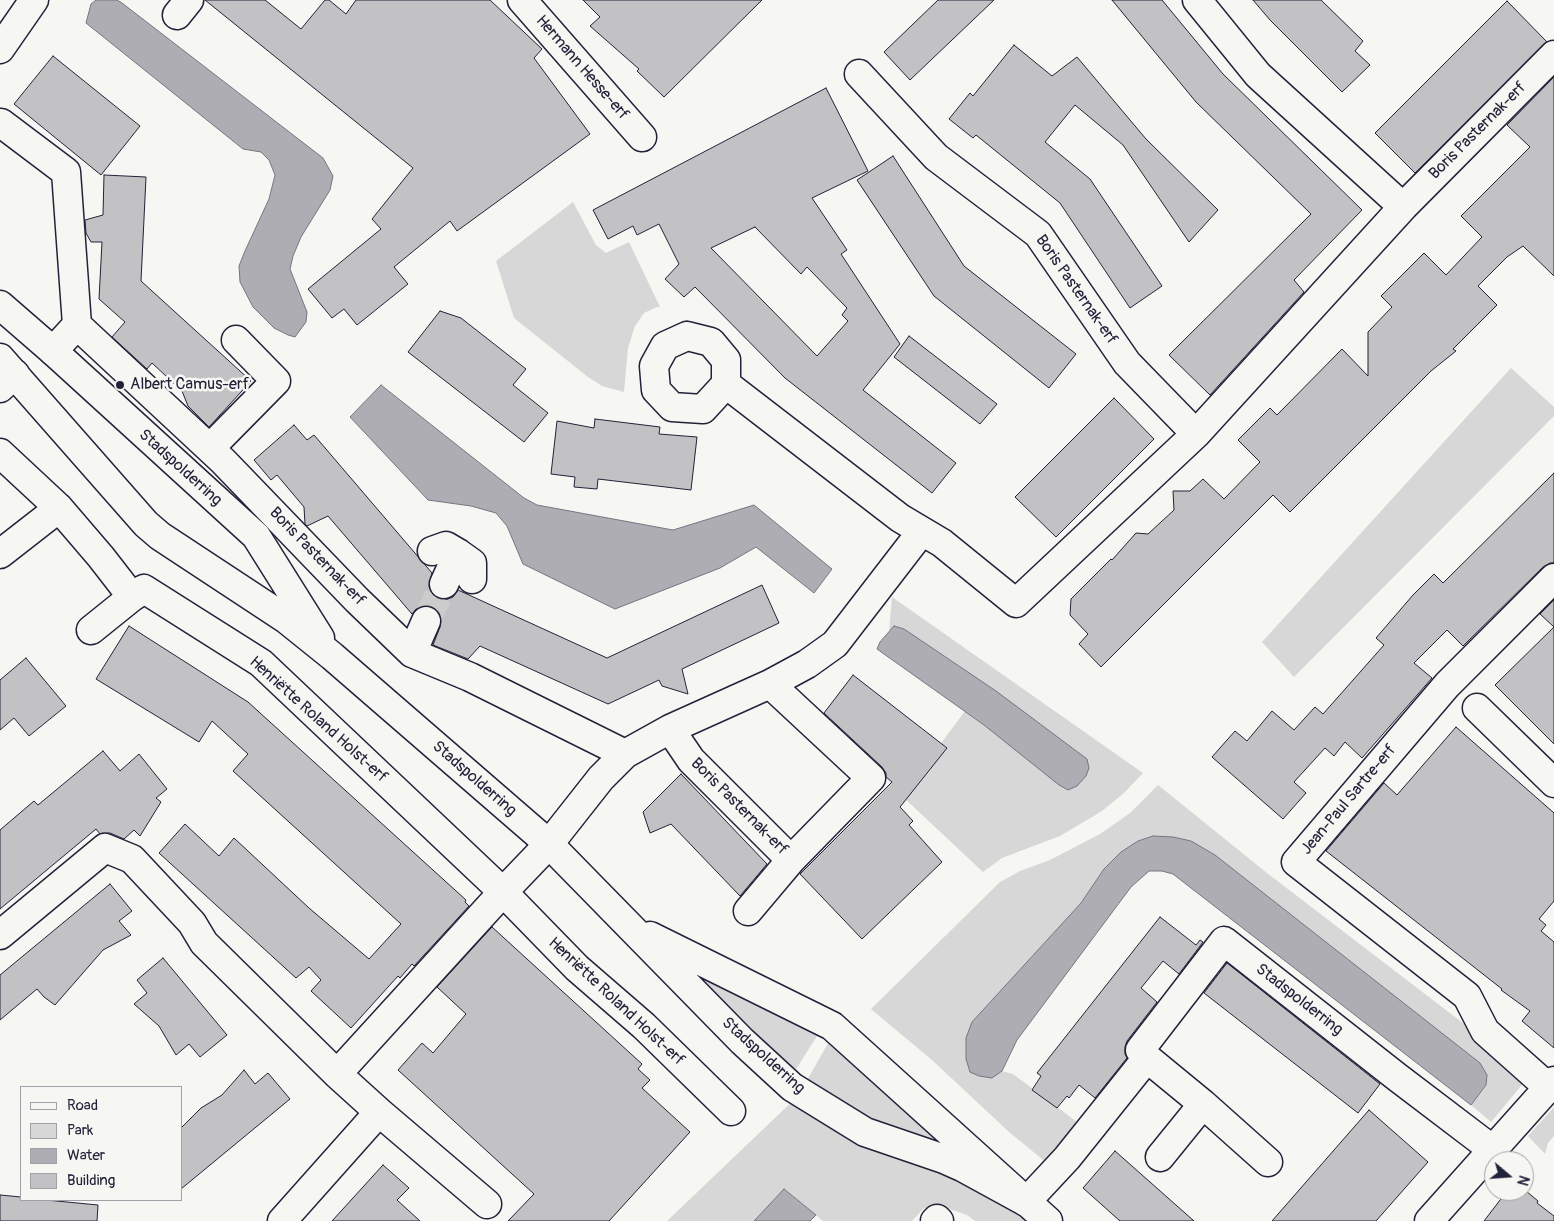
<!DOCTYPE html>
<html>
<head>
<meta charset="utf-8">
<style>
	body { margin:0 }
	#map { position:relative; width:1554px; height:1221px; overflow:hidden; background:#f6f6f2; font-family:Pangolin,sans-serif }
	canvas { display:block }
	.legend { position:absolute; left:20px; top:1086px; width:162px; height:115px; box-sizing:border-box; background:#f6f6f2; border:1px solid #a1a1a9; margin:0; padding:6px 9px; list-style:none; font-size:15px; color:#22223b }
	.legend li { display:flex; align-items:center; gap:10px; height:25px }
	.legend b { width:25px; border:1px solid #a1a1a9 }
	.north { position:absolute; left:1484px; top:1151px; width:50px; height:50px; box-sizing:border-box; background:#f6f6f2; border:1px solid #a1a1a9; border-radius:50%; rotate:108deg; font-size:14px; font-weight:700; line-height:20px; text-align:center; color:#22223b }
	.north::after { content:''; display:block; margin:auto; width:18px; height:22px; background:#22223b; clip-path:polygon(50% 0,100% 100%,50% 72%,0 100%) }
</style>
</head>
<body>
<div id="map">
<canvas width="1554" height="1221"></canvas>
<ul class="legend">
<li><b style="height:6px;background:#f6f6f2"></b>Road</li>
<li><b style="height:14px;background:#d7d7d7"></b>Park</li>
<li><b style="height:14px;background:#adadb3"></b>Water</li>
<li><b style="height:14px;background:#c2c2c4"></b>Building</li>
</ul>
<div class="north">N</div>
</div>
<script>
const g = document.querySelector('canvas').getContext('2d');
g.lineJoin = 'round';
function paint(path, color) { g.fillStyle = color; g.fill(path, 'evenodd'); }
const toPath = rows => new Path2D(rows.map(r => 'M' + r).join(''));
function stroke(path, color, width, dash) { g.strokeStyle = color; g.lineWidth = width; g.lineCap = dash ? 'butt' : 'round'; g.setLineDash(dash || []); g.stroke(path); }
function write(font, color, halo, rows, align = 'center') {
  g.font = font + ' Pangolin,sans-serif'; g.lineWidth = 5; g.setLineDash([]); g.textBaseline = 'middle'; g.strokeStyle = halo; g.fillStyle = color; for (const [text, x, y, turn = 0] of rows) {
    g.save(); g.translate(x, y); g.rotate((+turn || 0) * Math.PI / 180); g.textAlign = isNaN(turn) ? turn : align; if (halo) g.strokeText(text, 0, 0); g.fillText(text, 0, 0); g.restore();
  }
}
const green = toPath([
	[573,202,596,245,606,253,629,242,660,307,657,307,644,313,635,326,628,348,624,392,602,386,588,377,514,318,496,261],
	[1511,368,1554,407,1554,416,1294,677,1262,642],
	[892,597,1143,773,1124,793,1102,811,1060,836,1002,858,983,872,902,796,965,711,984,725,889,632],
	[1158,785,1267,873,1523,1069,1527,1079,1491,1122,1471,1105,1486,1085,1173,837,1153,836,1138,841,1104,869,1081,903,972,1022,992,1078,1002,1071,1013,1074,1085,1128,1053,1168,1009,1132,932,1060,871,1009,1000,882,1020,871,1050,860,1100,834,1130,813],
	[661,947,822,1028,791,1077],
	[831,1038,963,1158,845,1111,806,1082],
	[799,1095,946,1164,1033,1221,975,1221,967,1215,944,1207,924,1208,912,1221,823,1221,784,1189,754,1221,667,1221],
	[1554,1107,1554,1136,1548,1143,1545,1154,1528,1136]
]);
const water = toPath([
	[96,0,117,0,122,3,323,158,333,176,330,190,301,237,293,256,290,269,307,312,306,322,295,337,288,335,274,328,253,307,240,282,239,266,245,251,269,199,275,175,269,160,261,152,243,149,86,23,91,4,96,0],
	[381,385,524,498,537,505,673,530,754,505,832,569,814,593,756,547,720,568,615,609,523,564,507,526,496,513,471,506,428,500,350,417,381,385],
	[894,626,904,629,996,691,1087,759,1089,768,1086,776,1077,786,1068,790,1059,785,984,725,877,649,880,642,894,626],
	[1153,836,1173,837,1191,841,1215,855,1480,1063,1487,1075,1486,1085,1471,1105,1173,874,1162,871,1149,871,1131,887,1017,1040,1002,1071,992,1078,979,1076,970,1072,966,1059,966,1038,972,1022,1081,903,1104,869,1121,852,1138,841,1153,836],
	[784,1189,816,1215,810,1221,754,1221,784,1189]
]);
const building = toPath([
	[205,0,265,0,301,29,325,0,329,0,346,14,356,0,490,0,542,49,534,58,590,134,457,231,450,221,394,267,408,284,357,325,344,309,332,318,308,289,381,229,372,219,413,168,205,0],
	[583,0,762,0,664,97,637,71,639,69,590,26,600,17,583,0],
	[938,0,994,0,910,80,884,52,938,0],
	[1112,0,1162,0,1223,74,1362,210,1294,280,1304,292,1210,395,1169,355,1311,214,1196,102,1112,0],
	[1253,0,1321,0,1363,41,1355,51,1370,65,1342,92,1270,20,1253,0],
	[1507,1,1547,42,1415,173,1375,133,1507,1],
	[1014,45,1052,76,1077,57,1146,139,1218,210,1189,242,1123,145,1075,105,1045,142,1090,179,1162,286,1130,308,1060,203,976,135,973,138,949,119,970,93,973,96,1014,45],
	[53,56,140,126,101,175,14,104,53,56],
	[1554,77,1554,276,1523,246,1507,257,1478,286,1497,305,1453,349,1456,351,1431,371,1290,512,1273,495,1101,667,1079,644,1088,634,1070,615,1071,599,1111,559,1112,560,1136,533,1148,534,1174,510,1173,491,1190,491,1203,479,1224,499,1260,462,1238,440,1270,408,1277,415,1342,349,1368,376,1368,332,1392,307,1381,296,1424,253,1446,275,1482,237,1461,216,1530,147,1507,125,1554,77],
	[826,88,868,171,812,198,847,250,841,254,900,344,863,390,956,463,932,493,785,378,695,287,684,297,665,279,679,264,659,224,637,235,633,226,608,239,593,210,826,88],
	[755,227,801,274,807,267,847,308,842,315,848,321,817,356,711,248,755,227],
	[893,156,964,266,1076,354,1049,388,934,296,857,180,893,156],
	[104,175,146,177,141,281,251,381,209,427,188,406,182,391,152,363,147,369,112,337,125,322,99,299,102,242,91,242,86,233,85,220,103,215,104,175],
	[440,311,461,318,526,369,513,385,548,413,524,442,408,352,440,311],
	[909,336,997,404,980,424,894,357,909,336],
	[1114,398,1154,439,1056,537,1015,497,1114,398],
	[595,419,660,427,659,434,697,437,691,490,598,479,597,489,574,487,575,477,551,474,557,421,594,428,595,419],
	[294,425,307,440,314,435,432,573,429,586,432,593,438,598,445,600,453,597,458,590,607,658,762,585,779,623,682,669,688,694,662,686,659,680,608,704,480,646,468,659,433,645,440,627,441,619,438,611,433,607,425,605,417,608,412,614,328,516,307,526,305,524,304,507,277,475,271,480,254,460,294,425],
	[1554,473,1554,563,1550,563,1543,567,1463,646,1447,630,1414,663,1432,678,1362,758,1345,742,1334,756,1325,748,1294,782,1306,793,1283,819,1212,757,1235,731,1247,741,1272,711,1294,730,1315,707,1323,714,1384,645,1376,638,1413,595,1434,574,1443,583,1554,473],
	[1554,600,1554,627,1540,614,1554,600],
	[129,626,248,702,466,900,465,902,469,906,414,966,412,964,400,978,398,976,351,1028,311,991,321,980,309,967,296,978,159,853,185,824,219,856,234,838,309,908,369,959,401,924,233,771,248,754,212,721,199,742,96,679,129,626],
	[1554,627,1554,744,1495,685,1554,627],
	[26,658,66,706,29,736,14,718,0,730,0,680,26,658],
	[853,675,947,748,900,807,913,821,909,825,942,862,862,939,800,874,892,782,886,777,886,773,882,767,824,713,853,675],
	[1456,727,1554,813,1554,901,1539,919,1546,925,1541,931,1554,942,1554,1048,1522,1021,1530,1011,1501,990,1502,989,1326,851,1384,783,1397,795,1456,727],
	[103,751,120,771,139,754,167,789,156,798,161,802,140,836,134,830,124,839,110,833,100,834,96,829,0,909,0,830,34,801,38,805,103,751],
	[681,774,767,864,740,896,671,824,650,833,643,812,681,774],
	[110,884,132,911,119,921,131,935,103,950,55,1005,44,997,37,989,0,1020,0,975,110,884],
	[1160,917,1196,945,1200,940,1203,942,1179,974,1163,961,1141,988,1157,1002,1127,1041,1125,1047,1125,1054,1127,1058,1095,1098,1079,1085,1069,1098,1067,1096,1057,1108,1032,1090,1041,1076,1037,1073,1160,917],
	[492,927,642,1064,638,1069,650,1080,642,1088,690,1132,609,1221,508,1221,534,1194,398,1070,422,1043,433,1053,466,1014,437,987,492,927],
	[163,958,227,1035,200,1057,189,1044,176,1055,159,1026,134,1004,147,993,137,980,163,958],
	[1227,963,1380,1084,1358,1113,1204,993,1227,963],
	[244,1070,255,1084,268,1073,290,1099,181,1189,181,1128,201,1108,222,1095,244,1070],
	[1369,1110,1428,1162,1376,1221,1272,1221,1369,1110],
	[1115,1151,1194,1221,1120,1221,1083,1188,1115,1151],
	[383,1165,409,1188,397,1200,420,1221,332,1221,383,1165],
	[1507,1191,1526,1191,1538,1201,1537,1203,1554,1216,1554,1221,1484,1221,1507,1191],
	[0,1195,21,1197,21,1200,46,1200,98,1205,97,1221,0,1221,0,1195]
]);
const streetTunnel = toPath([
	[426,621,444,584]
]);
const street = toPath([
	[522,0,642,137],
	[1197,0,1258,75,1403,207],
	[177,15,189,0],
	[859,74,936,157,1038,234,1127,363,1196,434],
	[1,123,66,172,77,325,53,351],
	[77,325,223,461,357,600,412,653,470,677,625,754],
	[687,336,711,342,726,360,726,384,703,409,672,407,656,390,654,366,665,346,687,336],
	[726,384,900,518,942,543,1016,603,1196,434,1403,207,1554,55],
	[0,388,15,374],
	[210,448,276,381,236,340],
	[0,453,59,508,101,557,132,597,144,589,261,663,503,892,577,968,644,1026,731,1111],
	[432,551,446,546,458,553,472,563,472,579],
	[0,554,59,508],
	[444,584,458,553],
	[91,630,132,597],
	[412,653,426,621],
	[770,684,871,778,791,860],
	[1477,708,1554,783],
	[670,729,691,760,791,860,748,911],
	[0,935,105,848,132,859,192,923,204,943,337,1074,379,1112,487,1204],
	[1147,1058,1140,1050,1224,941,1397,1077,1493,1150],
	[337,1074,503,892,549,844,601,778,625,754,670,729,770,684,807,664,835,644,922,531],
	[1549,1088,1485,1031,1467,996,1296,862,1447,685,1554,578],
	[1160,1157,1203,1104],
	[1026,1202,1067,1158,1147,1058,1203,1104,1268,1162],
	[282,1221,379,1112],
	[935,1221,937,1219,939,1221],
	[1429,1221,1554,1081]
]);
const secondary = toPath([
	[0,49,34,0],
	[0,305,53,351,256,536,320,638],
	[0,358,146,524,160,536,286,619,332,656,549,844,742,1041,792,1087,865,1132,944,1159,962,1167,1026,1202],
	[650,936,832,1026,1048,1221]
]);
const markers = [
	[120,385,5,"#22223b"]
];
const streetNames = [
	["Hermann Hesse-erf",582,68,49],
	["Boris Pasternak-erf",1478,131,-45],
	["Boris Pasternak-erf",1076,290,55],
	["Stadspolderring",180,468,42],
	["Boris Pasternak-erf",317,557,46],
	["Henriëtte Roland Holst-erf",318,720,42],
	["Stadspolderring",474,779,41],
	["Jean-Paul Sartre-erf",1349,800,-50],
	["Boris Pasternak-erf",739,807,45],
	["Stadspolderring",1299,1000,38],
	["Henriëtte Roland Holst-erf",616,1002,43],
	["Stadspolderring",763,1056,42]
];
const poiNames = [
	["Albert Camus-erf",130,385]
];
paint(green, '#d7d7d7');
paint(water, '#adadb3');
stroke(water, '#757583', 1);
paint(building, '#c2c2c4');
stroke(building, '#22223b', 1);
stroke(streetTunnel, '#cccccd', 28, [28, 14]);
stroke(street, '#22223b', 31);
stroke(secondary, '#22223b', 31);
stroke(street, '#f6f6f2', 28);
stroke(secondary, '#f6f6f2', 28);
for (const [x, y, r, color] of markers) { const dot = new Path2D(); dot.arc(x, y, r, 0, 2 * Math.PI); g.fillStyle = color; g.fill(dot); stroke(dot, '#f6f6f2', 2); }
write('16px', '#22223b', '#f6f6f2', streetNames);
write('16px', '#22223b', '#f6f6f2', poiNames, 'left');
</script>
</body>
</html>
